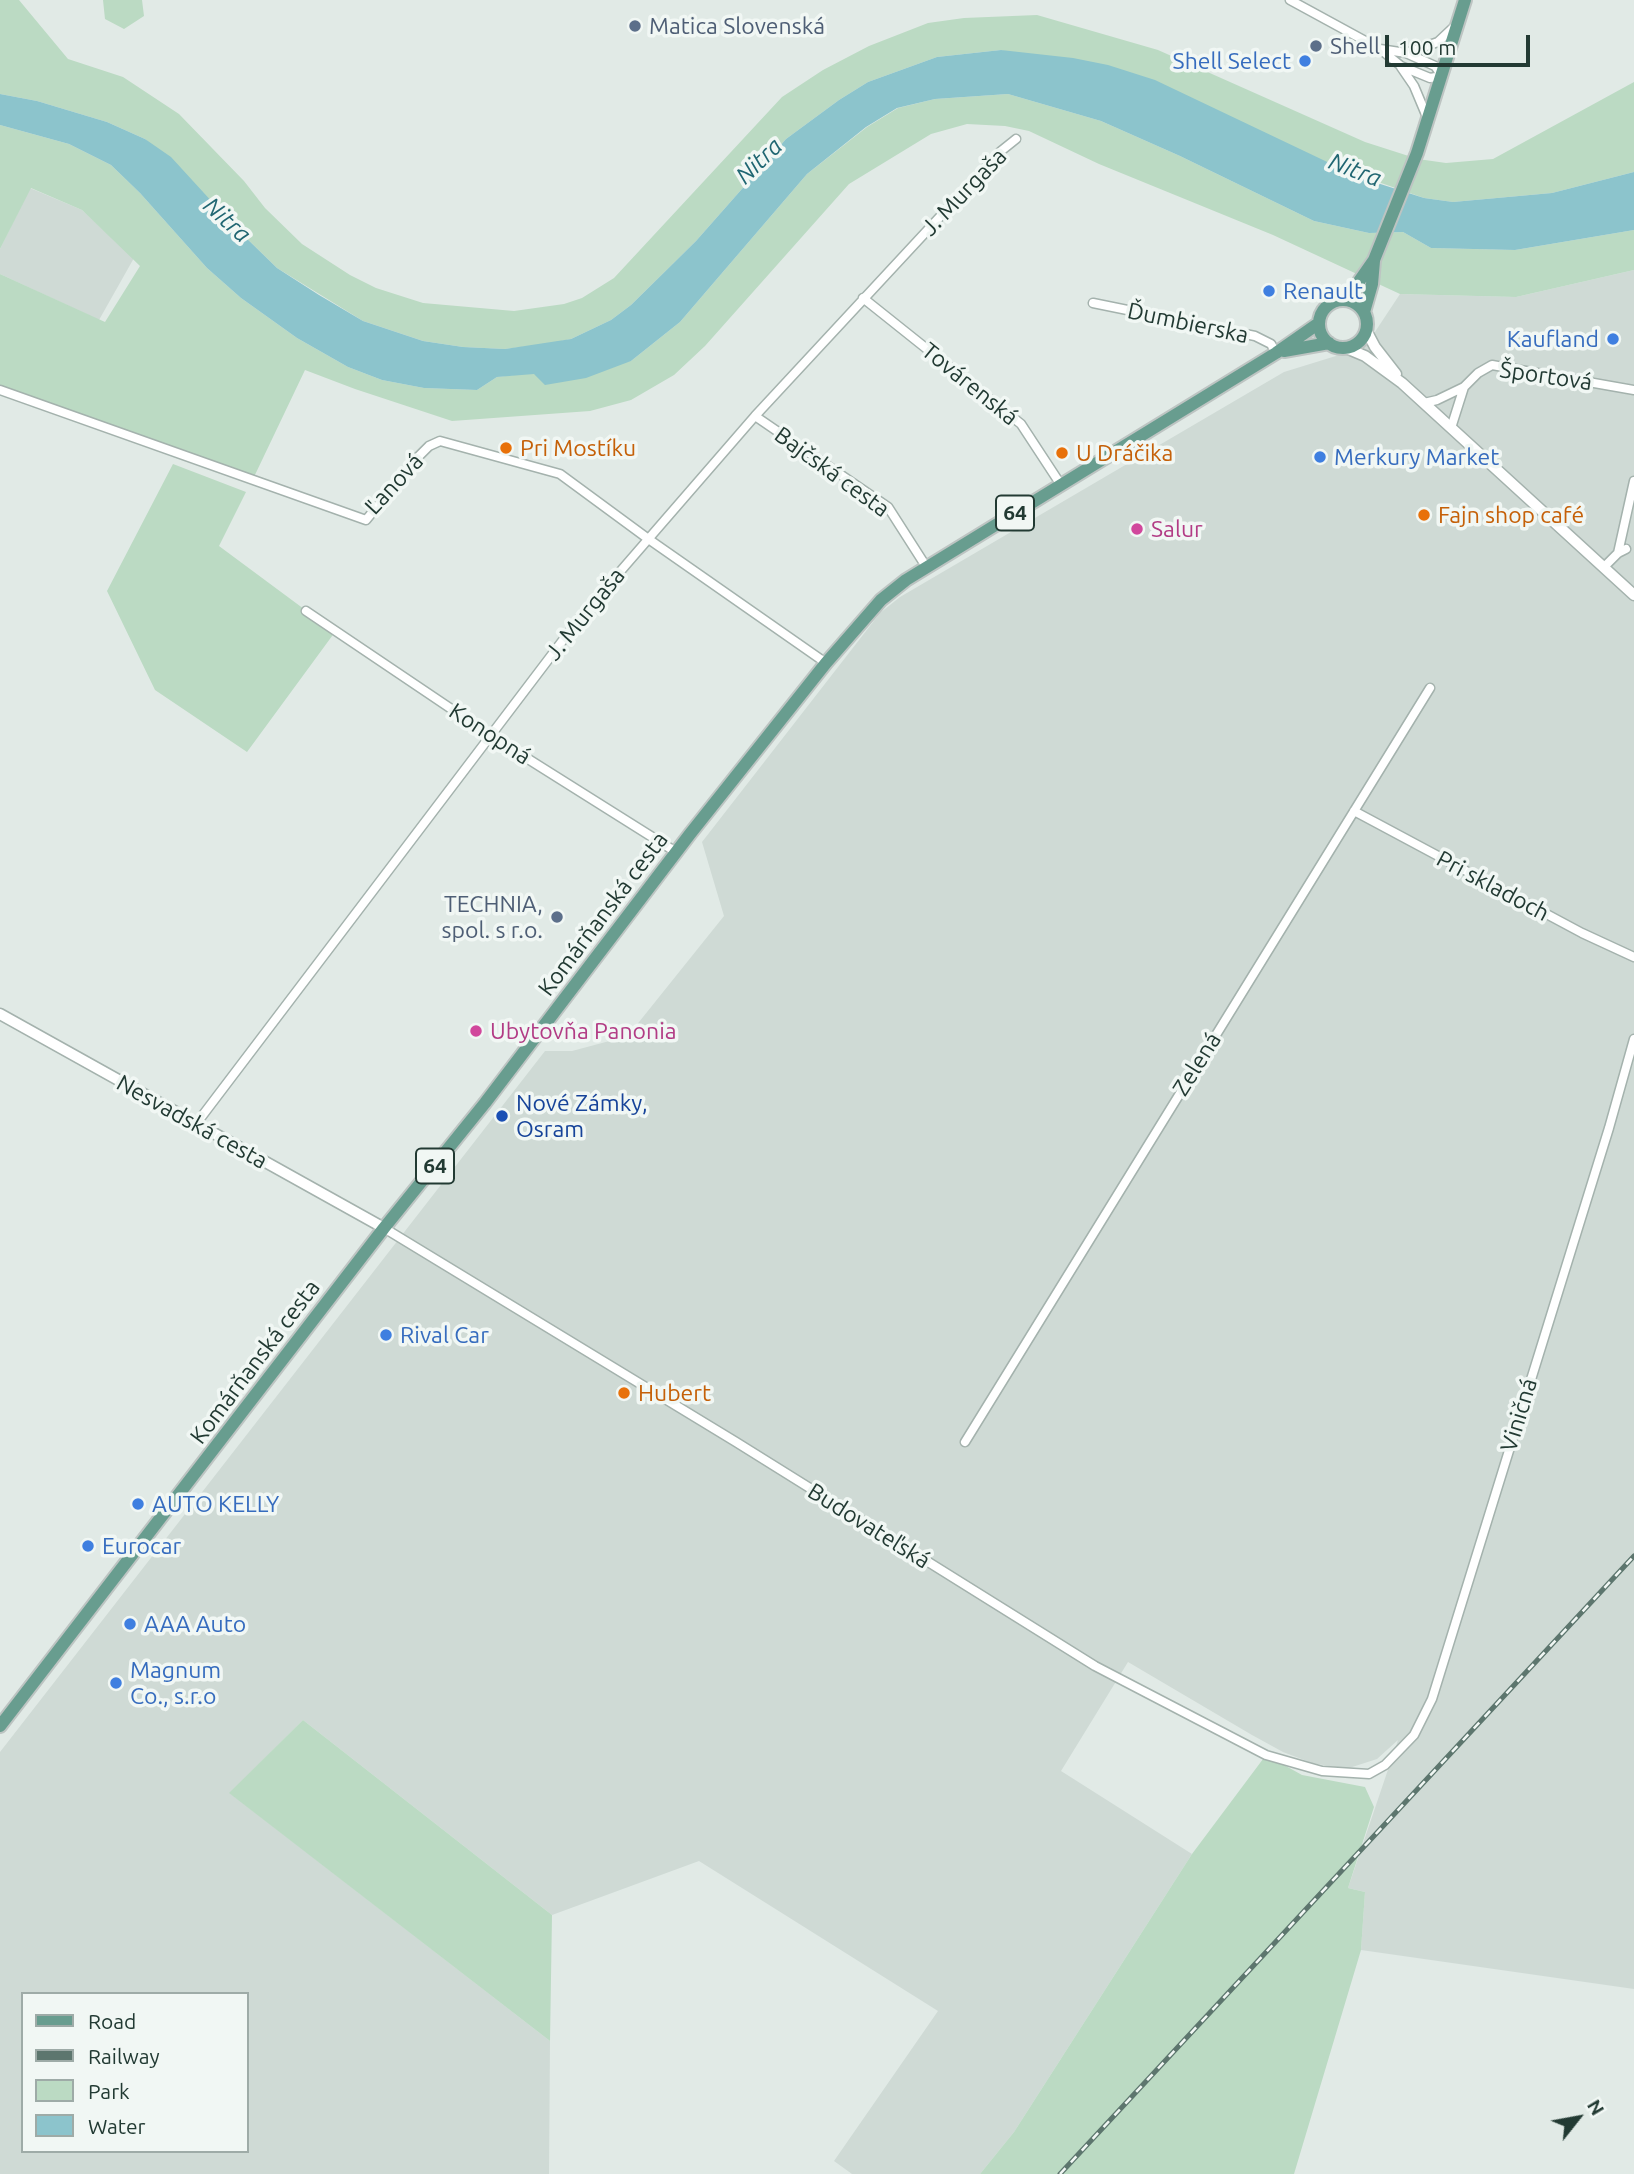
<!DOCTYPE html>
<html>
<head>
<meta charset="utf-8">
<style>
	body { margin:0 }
	#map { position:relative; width:1634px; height:2174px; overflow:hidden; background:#e1eae6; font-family:Ubuntu,sans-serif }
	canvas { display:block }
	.legend { position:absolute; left:21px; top:1992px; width:228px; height:161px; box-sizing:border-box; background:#f1f7f4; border:2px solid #9eaba7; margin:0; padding:9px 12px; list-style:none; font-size:21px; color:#223a33 }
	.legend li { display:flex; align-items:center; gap:14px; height:35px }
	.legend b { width:35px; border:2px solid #9eaba7 }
	.north { position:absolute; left:1543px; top:2083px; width:70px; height:70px; -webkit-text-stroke:5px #f1f7f4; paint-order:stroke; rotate:59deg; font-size:19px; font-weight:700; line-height:28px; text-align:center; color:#223a33 }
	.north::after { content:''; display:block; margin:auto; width:24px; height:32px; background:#223a33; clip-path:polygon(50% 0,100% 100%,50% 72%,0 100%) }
	.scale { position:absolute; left:1385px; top:35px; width:145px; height:32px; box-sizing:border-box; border:4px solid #223a33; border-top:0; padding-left:9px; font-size:21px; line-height:24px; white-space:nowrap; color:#223a33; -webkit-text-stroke:5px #f1f7f4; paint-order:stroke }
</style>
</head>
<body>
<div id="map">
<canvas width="1634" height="2174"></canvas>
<ul class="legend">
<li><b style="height:9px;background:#689d8f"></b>Road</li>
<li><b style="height:9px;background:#5d766e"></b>Railway</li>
<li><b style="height:19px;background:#bbdac3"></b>Park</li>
<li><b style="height:19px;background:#8cc4cc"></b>Water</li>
</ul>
<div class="north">N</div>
<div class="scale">100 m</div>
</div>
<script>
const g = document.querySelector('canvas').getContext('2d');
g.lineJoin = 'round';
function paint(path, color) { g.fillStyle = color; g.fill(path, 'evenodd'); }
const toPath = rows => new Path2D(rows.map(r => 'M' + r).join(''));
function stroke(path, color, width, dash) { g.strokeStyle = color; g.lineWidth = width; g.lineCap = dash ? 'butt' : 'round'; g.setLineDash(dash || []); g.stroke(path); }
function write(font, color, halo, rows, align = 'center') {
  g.font = font + ' Ubuntu,sans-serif'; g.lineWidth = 7; g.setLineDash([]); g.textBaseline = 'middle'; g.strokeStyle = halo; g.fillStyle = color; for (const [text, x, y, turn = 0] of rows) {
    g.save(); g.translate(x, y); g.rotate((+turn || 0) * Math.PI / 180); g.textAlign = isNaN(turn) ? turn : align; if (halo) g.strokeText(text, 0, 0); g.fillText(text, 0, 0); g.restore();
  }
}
const built = toPath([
	[30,188,82,210,134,258,99,320,0,274,0,249],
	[1634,270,1634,1989,1361,1950,1365,1892,1348,1888,1398,1740,1377,1759,1346,1769,1312,1763,1283,1752,1252,1735,1128,1662,1061,1771,1192,1854,1014,2132,980,2174,852,2174,834,2161,938,2011,699,1861,552,1915,303,1720,230,1793,550,2041,549,2174,0,2174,0,1752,545,1051,572,1051,617,1039,635,1027,724,916,702,842,880,613,900,597,1284,372,1365,347,1400,294,1516,297],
	[23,1994,247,1994,247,2151,23,2151]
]);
const green = toPath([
	[0,0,19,0,68,59,123,77,179,114,244,181,265,208,302,244,350,275,376,288,423,303,514,311,564,304,582,298,614,278,782,97,823,70,869,46,928,23,964,18,1037,15,1158,50,1365,142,1418,159,1446,163,1493,159,1634,82,1634,172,1552,193,1453,202,1424,198,1001,50,937,57,868,82,839,100,786,139,696,241,631,305,611,320,571,339,547,344,505,349,463,347,423,341,363,321,277,268,145,139,107,122,37,101,0,94],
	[103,0,142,0,144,16,124,29,105,19],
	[1008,94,1101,121,1180,156,1314,221,1369,233,1403,232,1431,248,1515,250,1634,230,1634,270,1516,297,1400,294,1273,235,1099,164,1029,131,1005,126,967,124,931,134,849,184,705,346,674,375,631,400,590,411,452,421,355,389,305,370,253,479,0,385,0,274,105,322,140,266,82,210,31,188,0,249,0,125,69,144,111,165,140,193,207,268,241,298,297,338,348,367,382,380,424,388,477,390,497,377,631,361,680,322,807,174,867,127,898,108,935,99],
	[173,464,246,492,219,546,335,632,247,752,155,690,107,591],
	[303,1720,552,1915,550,2041,229,1793],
	[1266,1755,1302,1775,1365,1787,1374,1807,1348,1888,1365,1892,1361,1950,1294,2174,980,2174,1014,2132,1192,1854]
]);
const water = toPath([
	[1001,50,1073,58,1108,65,1155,80,1342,169,1371,181,1424,198,1453,202,1552,193,1634,172,1634,230,1515,250,1431,248,1403,232,1369,233,1314,221,1180,156,1101,121,1008,94,935,99,897,108,866,127,807,174,680,322,631,361,586,378,545,385,534,374,497,377,477,390,424,388,382,380,348,367,297,338,241,298,207,268,140,193,111,165,69,144,0,125,0,94,37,101,107,122,145,139,171,157,236,228,277,268,319,295,363,321,423,341,463,347,505,349,571,339,611,320,631,305,696,241,786,139,839,100,868,82,937,57]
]);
const minor = toPath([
	[1290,0,1380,49,1401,66,1430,78,1442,76,1435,66,1406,53,1380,49],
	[1406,53,1438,42,1455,26],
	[1401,67,1414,86,1427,117],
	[863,298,1021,424,1061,485],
	[1093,303,1255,336,1271,344,1276,353],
	[0,390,366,520,418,457,429,446,440,441,560,474,647,538,826,663],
	[1424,403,1437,400,1464,387,1478,373,1492,365,1634,390],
	[755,416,888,507,927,568],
	[1451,428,1464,387],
	[1618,553,1634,481],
	[1604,567,1618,553,1626,549],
	[306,611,490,735,676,852],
	[1354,811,1582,933,1634,957],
	[196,1124,579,619,755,416,1001,151,1016,139],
	[384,1228,736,1442,1095,1666,1266,1755,1322,1771,1369,1774,1385,1765,1414,1735,1432,1699,1609,1128,1634,1039],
	[965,1442,1430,688]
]);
const tertiary = toPath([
	[1366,330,1375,347,1396,374],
	[1346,348,1365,356,1402,383,1634,595],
	[0,1014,384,1228]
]);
const primary = toPath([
	[1343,300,1353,290,1374,260,1417,153,1465,0],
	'1319 324a24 24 0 1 1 48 0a24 24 0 1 1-48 0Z',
	[1364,312,1372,284,1374,261],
	[1284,351,1329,343],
	[0,1726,384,1228,485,1103,690,834,826,663,881,600,906,580,1276,353,1319,323]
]);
const rail = toPath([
	[1060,2174,1634,1556]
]);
const markers = [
	[635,26,7,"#5c6f8a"],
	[1316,46,7,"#5c6f8a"],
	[1305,61,7,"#3f7fe0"],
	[1269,291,7,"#3f7fe0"],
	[1613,339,7,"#3f7fe0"],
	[506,448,7,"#e8710a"],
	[1062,453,7,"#e8710a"],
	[1320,457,7,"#3f7fe0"],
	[1424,515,7,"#e8710a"],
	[1137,529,7,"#d1479c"],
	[557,917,7,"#5c6f8a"],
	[476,1031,7,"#d1479c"],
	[502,1116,7,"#1a4fb4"],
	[386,1335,7,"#3f7fe0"],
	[624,1393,7,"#e8710a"],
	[138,1504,7,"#3f7fe0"],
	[88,1546,7,"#3f7fe0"],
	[130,1624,7,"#3f7fe0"],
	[116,1683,7,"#3f7fe0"]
];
const shields = [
	[1015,513,38],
	[435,1166,38]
];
const shieldNames = [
	["64",1015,513],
	["64",435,1166]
];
const serviceNames = [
	["Matica Slovenská",649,26],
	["Shell",1330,46],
	["TECHNIA,",543,904,"right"],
	["spol. s r.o.",543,930,"right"]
];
const shopNames = [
	["Shell Select",1291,61,"right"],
	["Renault",1283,291],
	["Kaufland",1599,339,"right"],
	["Merkury Market",1334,457],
	["Rival Car",400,1335],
	["AUTO KELLY",152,1504],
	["Eurocar",102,1546],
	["AAA Auto",144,1624],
	["Magnum",130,1670],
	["Co., s.r.o",130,1696]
];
const streetNames = [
	["J. Murgaša",964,192,-46],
	["Ďumbierska",1188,323,12],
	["Športová",1546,376,8],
	["Továrenská",970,384,39],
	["Bajčská cesta",832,472,36],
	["Ľanová",394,484,-47],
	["J. Murgaša",585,614,-51],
	["Konopná",490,734,33],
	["Pri skladoch",1493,886,28],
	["Komárňanská cesta",603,914,-53],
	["Zelená",1197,1064,-58],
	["Nesvadská cesta",192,1122,29],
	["Komárňanská cesta",255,1362,-53],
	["Viničná",1519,1415,-73],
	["Budovateľská",869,1526,32]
];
const foodNames = [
	["Pri Mostíku",520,448],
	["U Dráčika",1076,453],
	["Fajn shop café",1438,515],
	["Hubert",638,1393]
];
const hotelNames = [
	["Salur",1151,529],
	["Ubytovňa Panonia",490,1031]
];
const transitNames = [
	["Nové Zámky,",516,1103],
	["Osram",516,1129]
];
const waterNames = [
	["Nitra",759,161,-44],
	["Nitra",1355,170,21],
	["Nitra",227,220,42]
];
paint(built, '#cfdad5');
paint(green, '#bbdac3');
paint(water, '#8cc4cc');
stroke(minor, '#a4b2ad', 11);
stroke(tertiary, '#a4b2ad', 13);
stroke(primary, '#bdc4c2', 16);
stroke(minor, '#fff', 8);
stroke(tertiary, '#fff', 10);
stroke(primary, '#689d8f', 12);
stroke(rail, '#5d766e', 5);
stroke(rail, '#f1f7f4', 2.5, [8]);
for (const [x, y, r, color] of markers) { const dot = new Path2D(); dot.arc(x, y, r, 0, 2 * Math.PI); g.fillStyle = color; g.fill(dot); stroke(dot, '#f1f7f4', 2.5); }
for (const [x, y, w] of shields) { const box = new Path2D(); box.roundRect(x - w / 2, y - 17.5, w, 35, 5); g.fillStyle = '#f1f7f4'; g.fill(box); stroke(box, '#223a33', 2); }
write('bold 21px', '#223a33', null, shieldNames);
write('23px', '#4e5e75', '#f1f7f4', serviceNames, 'left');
write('23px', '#366cbe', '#f1f7f4', shopNames, 'left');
write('23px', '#223a33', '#f1f7f4', streetNames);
write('23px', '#c56008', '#f1f7f4', foodNames, 'left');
write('23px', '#b23c85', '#f1f7f4', hotelNames, 'left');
write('23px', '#164399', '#f1f7f4', transitNames, 'left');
write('italic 24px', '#206672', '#f1f7f4', waterNames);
</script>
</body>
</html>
